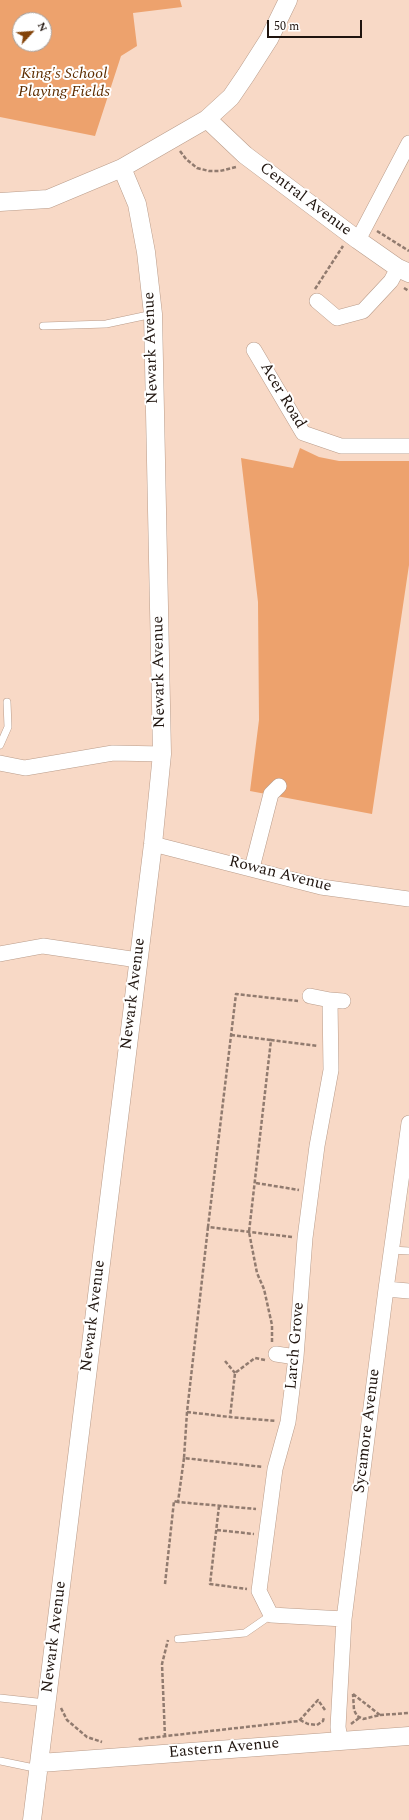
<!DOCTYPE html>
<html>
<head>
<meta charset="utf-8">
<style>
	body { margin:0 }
	#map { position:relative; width:409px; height:1820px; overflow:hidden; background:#f8d9c6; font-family:Spectral,serif }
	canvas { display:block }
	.north { position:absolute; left:12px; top:12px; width:40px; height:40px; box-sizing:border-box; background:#fff; border:1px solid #a5a19f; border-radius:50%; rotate:64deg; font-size:11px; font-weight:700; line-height:16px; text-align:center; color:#1f140e }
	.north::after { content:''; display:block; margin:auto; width:14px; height:18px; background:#834309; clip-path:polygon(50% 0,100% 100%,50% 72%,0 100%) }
	.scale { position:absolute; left:267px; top:20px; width:95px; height:18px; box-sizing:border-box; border:2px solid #1f140e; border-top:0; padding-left:5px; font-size:12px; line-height:14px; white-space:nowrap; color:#1f140e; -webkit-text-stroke:3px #fff; paint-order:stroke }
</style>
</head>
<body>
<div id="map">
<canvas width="409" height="1820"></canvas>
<div class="north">N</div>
<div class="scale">50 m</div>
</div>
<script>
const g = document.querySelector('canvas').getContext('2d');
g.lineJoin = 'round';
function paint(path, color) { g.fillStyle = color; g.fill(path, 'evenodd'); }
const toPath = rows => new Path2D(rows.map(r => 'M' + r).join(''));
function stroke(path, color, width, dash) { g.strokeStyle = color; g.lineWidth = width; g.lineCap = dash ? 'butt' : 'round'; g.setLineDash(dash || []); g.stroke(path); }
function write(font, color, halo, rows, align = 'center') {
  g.font = font + ' Spectral,serif'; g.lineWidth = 4; g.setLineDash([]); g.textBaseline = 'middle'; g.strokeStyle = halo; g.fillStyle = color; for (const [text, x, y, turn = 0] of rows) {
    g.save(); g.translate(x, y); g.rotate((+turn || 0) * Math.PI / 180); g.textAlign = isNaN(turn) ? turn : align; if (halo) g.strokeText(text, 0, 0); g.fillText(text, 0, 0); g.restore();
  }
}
const green = toPath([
	[0,0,180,0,182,7,133,13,137,46,121,56,95,136,0,117],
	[20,20,44,20,44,44,20,44],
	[300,448,319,457,339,461,409,461,409,565,372,814,250,791,259,720,258,602,241,458,293,468]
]);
const path = toPath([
	[180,151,186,159,197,168,209,171,220,171,236,167],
	[377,231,409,251],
	[404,288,409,291],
	[315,289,343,246],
	[231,1035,271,1040],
	[256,1183,299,1190],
	[208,1227,187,1412,184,1458,263,1467],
	[292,1237,208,1227,236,994,298,1001],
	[272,1342,272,1325,264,1289,257,1273,249,1232,271,1040,318,1046],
	[265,1360,255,1358,235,1373,230,1417,276,1421],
	[225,1361,235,1373],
	[187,1412,230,1417],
	[184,1458,178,1502,256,1509],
	[219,1506,210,1584,247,1589],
	[217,1530,254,1534],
	[165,1584,174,1501,178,1502],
	[353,1694,380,1715,363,1719,357,1716,354,1710,353,1694],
	[61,1708,67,1720,87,1737,102,1742],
	[380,1715,409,1713],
	[300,1720,308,1724,317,1725,323,1721,324,1717],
	[351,1724,359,1718],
	[165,1737,162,1664,168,1640],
	[139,1740,140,1739,299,1721,318,1700,325,1710]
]);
const service = toPath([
	[43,326,106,324,153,314],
	[0,745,8,727,7,702],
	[391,1250,409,1251],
	[178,1639,245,1633,271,1615],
	[0,1698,46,1703],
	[0,1761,39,1769]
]);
const minor = toPath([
	[358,240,409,143],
	[317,301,337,318,363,311,391,281,398,268],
	[254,350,303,433,341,446,409,446],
	[0,763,25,768,113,753,162,754],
	[153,844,321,887,409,899],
	[252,868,271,794,279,786],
	[0,954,43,946,138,960],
	[310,996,330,1000,343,1001],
	[330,1000,331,1070,317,1146,305,1238,296,1357,288,1422,275,1469,259,1591,271,1615,344,1619],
	[386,1289,409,1291],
	[276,1354,296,1357],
	[340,1740,338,1727,344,1619,386,1289,409,1123]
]);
const tertiary = toPath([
	[207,119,245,155,358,240,398,268,409,273],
	[0,202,48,199,122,168,207,119,231,97,246,75,269,39,288,0],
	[40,1763,409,1736],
	[32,1820,153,844,162,754,153,314,146,252,137,204,122,168]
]);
const parkNames = [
	["King's School",64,75],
	["Playing Fields",64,93]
];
const streetNames = [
	["Central Avenue",305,200,37],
	["Newark Avenue",152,348,-92],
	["Acer Road",282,396,59],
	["Newark Avenue",160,672,-91],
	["Rowan Avenue",280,875,14],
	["Newark Avenue",134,994,-83],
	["Newark Avenue",94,1316,-83],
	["Larch Grove",296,1346,-85],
	["Sycamore Avenue",368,1431,-83],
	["Newark Avenue",55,1637,-83],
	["Eastern Avenue",224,1749,-5]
];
paint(green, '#eda26d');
stroke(service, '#b99c8a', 8);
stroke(minor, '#b99c8a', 16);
stroke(tertiary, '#b99c8a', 19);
stroke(path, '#917b6f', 2.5, [4, 2]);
stroke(service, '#fff', 7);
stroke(minor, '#fff', 15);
stroke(tertiary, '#fff', 18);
write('italic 16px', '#5d2d01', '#fff', parkNames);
write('16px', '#1f140e', '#fff', streetNames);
</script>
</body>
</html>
